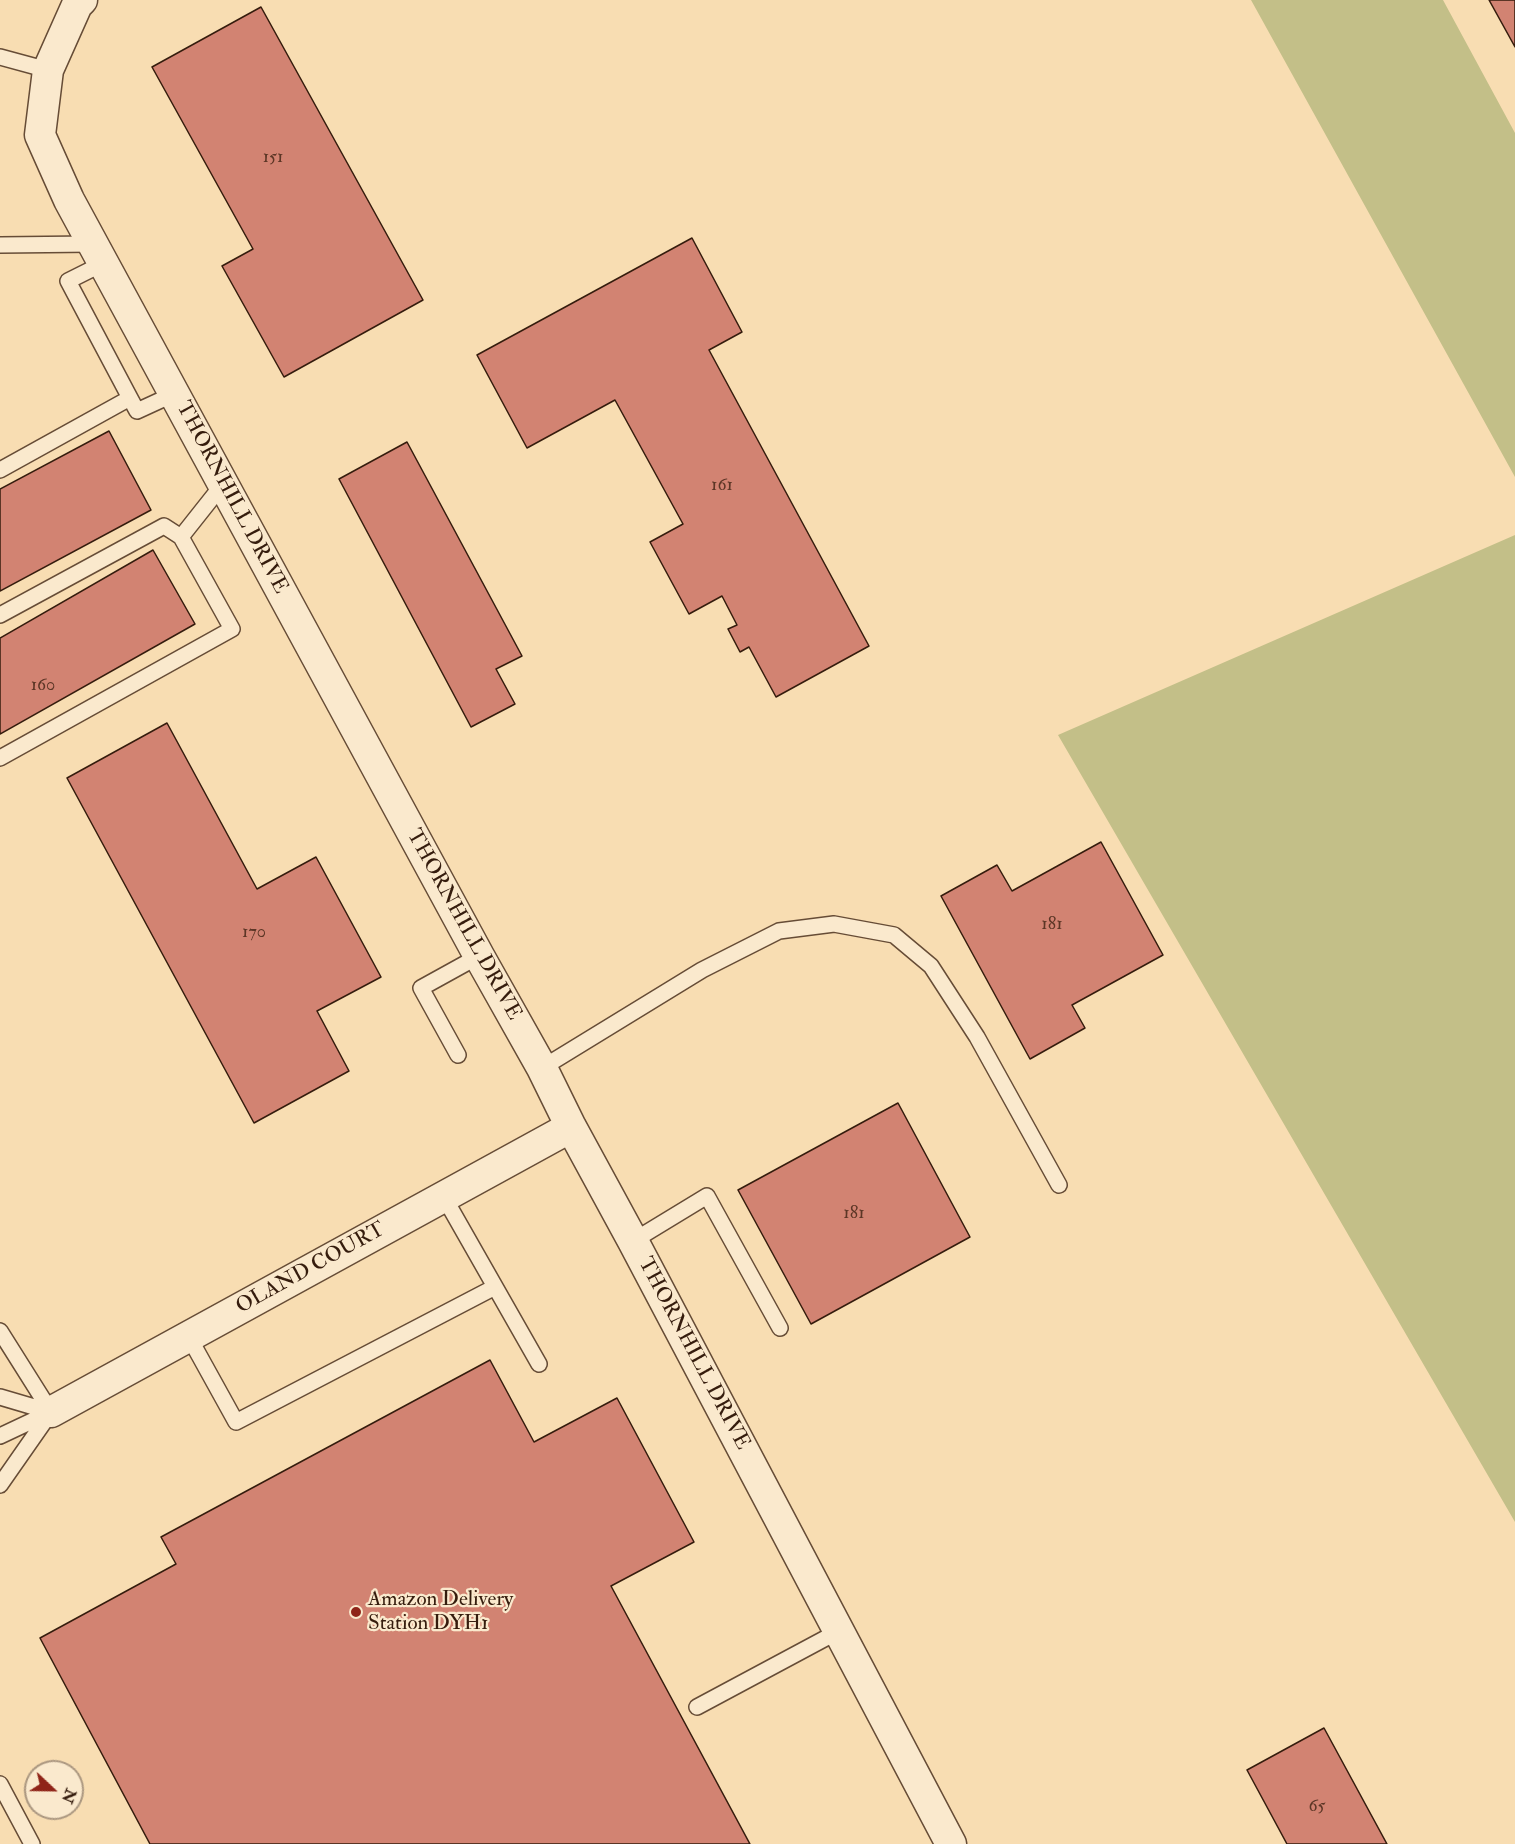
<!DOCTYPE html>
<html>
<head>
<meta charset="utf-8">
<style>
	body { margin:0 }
	#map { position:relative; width:1515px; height:1844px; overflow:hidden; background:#f8ddb2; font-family:"IM FELL Double Pica",serif }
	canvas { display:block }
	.north { position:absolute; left:24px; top:1760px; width:60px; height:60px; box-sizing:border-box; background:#fae9cd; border:2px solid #ab9780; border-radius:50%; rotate:112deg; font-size:16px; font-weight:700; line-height:24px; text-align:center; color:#351c0d }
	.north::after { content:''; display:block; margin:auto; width:21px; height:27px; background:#8f2418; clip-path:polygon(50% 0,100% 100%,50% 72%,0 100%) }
</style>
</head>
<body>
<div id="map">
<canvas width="1515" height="1844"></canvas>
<div class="north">N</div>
</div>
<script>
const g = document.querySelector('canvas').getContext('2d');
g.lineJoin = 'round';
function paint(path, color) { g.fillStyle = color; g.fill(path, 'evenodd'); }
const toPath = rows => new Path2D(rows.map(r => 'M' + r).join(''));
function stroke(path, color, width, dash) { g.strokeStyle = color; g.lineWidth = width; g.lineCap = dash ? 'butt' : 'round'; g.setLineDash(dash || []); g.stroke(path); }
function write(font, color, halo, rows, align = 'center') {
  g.font = font + ' "IM FELL Double Pica",serif'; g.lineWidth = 4.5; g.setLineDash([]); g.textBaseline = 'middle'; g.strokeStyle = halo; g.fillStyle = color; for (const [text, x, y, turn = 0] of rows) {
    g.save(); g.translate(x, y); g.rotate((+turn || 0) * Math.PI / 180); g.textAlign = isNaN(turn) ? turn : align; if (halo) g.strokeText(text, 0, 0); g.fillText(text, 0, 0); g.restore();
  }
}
const green = toPath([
	[1251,0,1443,0,1515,133,1515,477],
	[1515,535,1515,1522,1058,735]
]);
const building = toPath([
	[1489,0,1515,0,1515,47,1489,0],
	[261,7,423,300,284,377,222,266,253,249,152,67,261,7],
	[692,238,742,332,709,350,869,646,776,697,749,647,740,652,728,629,737,625,722,596,689,614,650,542,683,524,615,400,527,448,477,355,692,238],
	[109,431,151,510,0,591,0,489,109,431],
	[407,442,522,656,496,669,515,704,471,727,339,479,407,442],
	[153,550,195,624,0,734,0,638,153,550],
	[167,723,257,889,316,857,381,977,317,1011,349,1071,254,1123,67,778,167,723],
	[1101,842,1163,955,1072,1005,1085,1028,1030,1059,941,896,997,865,1012,891,1101,842],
	[898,1103,970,1237,811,1324,738,1190,898,1103],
	[490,1360,534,1442,617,1398,694,1542,611,1586,750,1844,150,1844,40,1638,176,1564,161,1537,490,1360],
	[1324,1728,1387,1844,1287,1844,1247,1770,1324,1728]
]);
const lane = toPath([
	[0,57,48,70],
	[0,245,93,244],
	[104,263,68,281,130,398,137,411,174,394],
	[0,470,130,398],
	[0,615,164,526,181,537],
	[0,758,232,629,181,537,223,484],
	[458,1055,421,988,479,956],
	[542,1068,702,970,779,931,834,924,894,935,931,966,977,1037,1059,1185],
	[444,1197,539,1364],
	[633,1241,707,1196,780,1328],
	[0,1331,51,1412],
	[189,1337,236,1422,495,1287],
	[0,1397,51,1412],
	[0,1436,51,1412],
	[0,1485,51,1412],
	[697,1707,839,1631],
	[0,1784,32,1844]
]);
const street = toPath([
	[82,0,77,5,48,70,40,135,69,200,479,956,542,1068,571,1127,633,1241,951,1844],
	[51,1412,571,1127]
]);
const markers = [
	[356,1612,6,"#8f2418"]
];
const numberNames = [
	["151",273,158],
	["161",722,486],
	["160",43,686],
	["181",1052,925],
	["170",254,933],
	["181",854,1214],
	["65",1317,1807]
];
const streetNames = [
	["THORNHILL DRIVE",231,498,62],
	["THORNHILL DRIVE",463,925,61],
	["OLAND COURT",311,1269,-29],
	["THORNHILL DRIVE",693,1354,62]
];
const poiNames = [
	["Amazon Delivery",368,1600],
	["Station DYH1",368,1624]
];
paint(green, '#c3bf88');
paint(building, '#d28372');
stroke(building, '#351c0d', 1.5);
stroke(lane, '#664c36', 18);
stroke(street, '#664c36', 33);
stroke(lane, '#fae9cd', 15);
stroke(street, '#fae9cd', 30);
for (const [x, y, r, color] of markers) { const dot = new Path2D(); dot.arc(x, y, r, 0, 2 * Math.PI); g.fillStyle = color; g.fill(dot); stroke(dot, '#fae9cd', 2); }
write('18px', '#5c3626', null, numberNames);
write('21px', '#351c0d', '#fae9cd', streetNames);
write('21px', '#351c0d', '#fae9cd', poiNames, 'left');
</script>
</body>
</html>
